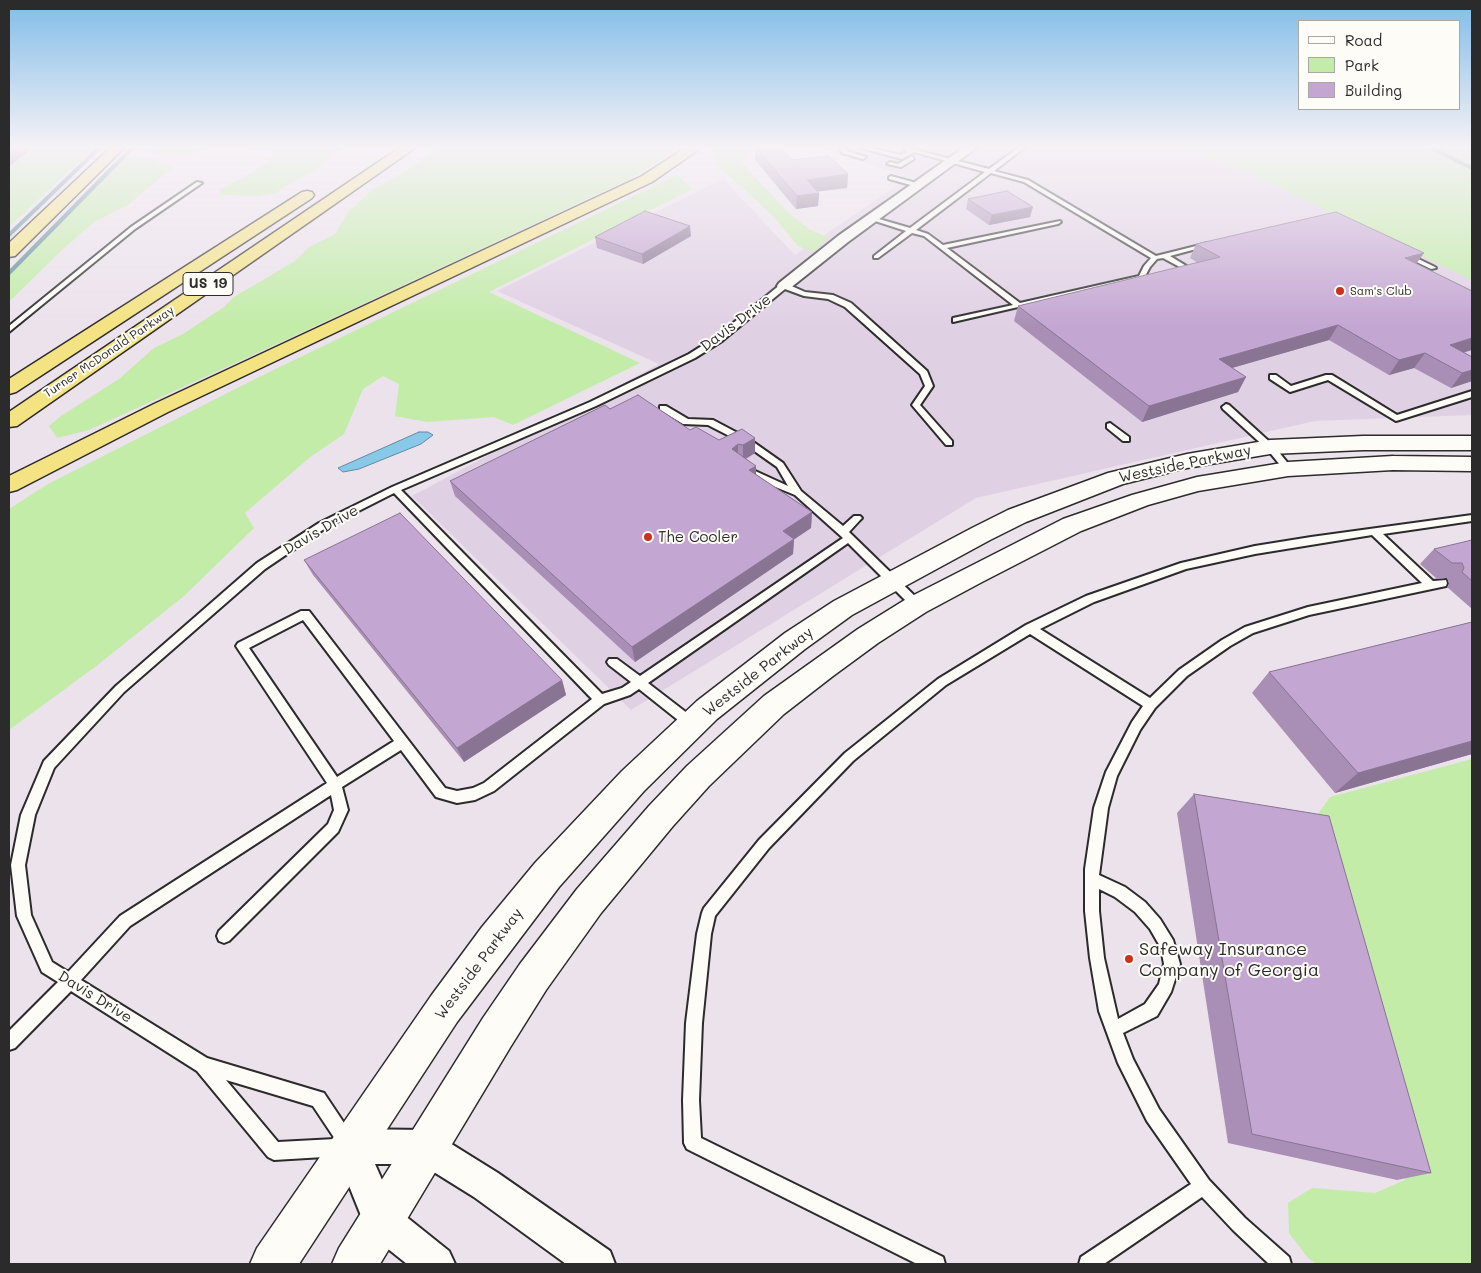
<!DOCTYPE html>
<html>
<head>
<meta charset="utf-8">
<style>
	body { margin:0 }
	#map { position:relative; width:1481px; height:1273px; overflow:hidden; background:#ece2ec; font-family:Mali,sans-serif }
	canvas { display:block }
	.frame { position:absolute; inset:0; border:10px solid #2b2b2b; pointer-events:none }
	.legend { position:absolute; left:1298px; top:20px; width:162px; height:90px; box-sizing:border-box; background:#fdfcf7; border:1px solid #a9a8a5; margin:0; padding:6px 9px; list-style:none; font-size:15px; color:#2b2b2b }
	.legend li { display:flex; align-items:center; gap:10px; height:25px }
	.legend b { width:25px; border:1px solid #a9a8a5 }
</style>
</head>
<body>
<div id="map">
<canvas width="1481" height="1273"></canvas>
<div class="frame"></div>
<ul class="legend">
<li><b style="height:6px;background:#fdfcf7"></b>Road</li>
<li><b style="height:14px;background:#c2eca8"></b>Park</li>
<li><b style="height:14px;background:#c4a6d2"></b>Building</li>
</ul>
</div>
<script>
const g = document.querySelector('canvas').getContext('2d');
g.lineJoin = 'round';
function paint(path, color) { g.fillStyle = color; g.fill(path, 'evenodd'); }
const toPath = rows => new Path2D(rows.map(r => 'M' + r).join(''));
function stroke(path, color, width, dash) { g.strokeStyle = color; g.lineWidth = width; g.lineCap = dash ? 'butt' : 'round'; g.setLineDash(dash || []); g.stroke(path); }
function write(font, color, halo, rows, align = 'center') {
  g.font = font + ' Mali,sans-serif'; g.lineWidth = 4; g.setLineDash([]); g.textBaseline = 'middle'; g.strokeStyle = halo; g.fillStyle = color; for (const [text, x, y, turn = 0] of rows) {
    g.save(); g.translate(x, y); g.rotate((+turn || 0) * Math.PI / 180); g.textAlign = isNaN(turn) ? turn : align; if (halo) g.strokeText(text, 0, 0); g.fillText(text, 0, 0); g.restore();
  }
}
const built = toPath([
	[821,148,1181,148,1246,163,1472,272,1472,415,1315,421,976,498,631,710,412,496,659,364,497,291,723,179,795,255,908,178]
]);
const green = toPath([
	[34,148,94,148,9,227,9,167],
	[140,148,219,148,208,148,179,158,146,152],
	[244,148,345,148,334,154,318,169,289,184,276,193,259,196,220,195,219,190,256,171,275,155,271,151],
	[437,148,680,148,628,180,277,344,89,430,57,438,49,426,61,416,119,379,154,348,183,334,224,307,234,297,295,261,309,247,335,234,348,212,373,189,404,173],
	[714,148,758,148,742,161,750,172,792,216,809,229,829,238,812,252,798,246,773,216,716,164,712,150],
	[1178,148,1472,148,1472,280,1251,174],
	[142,157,168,164,171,169,128,205,94,222,62,250,9,302,9,269,114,163,126,158],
	[677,175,693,189,489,292,640,363,513,425,494,417,427,422,395,416,399,384,383,376,363,389,344,434,309,458,245,513,254,528,184,596,95,667,9,730,9,509,48,484,255,379],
	[1472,759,1472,1264,1316,1264,1308,1258,1289,1233,1288,1203,1312,1188,1375,1193,1405,1180,1397,1135,1315,818,1330,797]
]);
const water = toPath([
	[419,432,428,432,433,435,421,444,359,469,343,472,338,468,419,432]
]);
const stream = toPath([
	[1431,148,1472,168],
	[9,235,99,148],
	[9,273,132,148]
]);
const lane = toPath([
	[840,148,846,148,847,151,866,157,863,159,842,153,840,148],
	[861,148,870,148,901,155,908,151,905,150,905,148,908,148,989,169,1018,148,1024,148,994,171,1028,180,1156,256,1208,243,1211,245,1170,256,1193,270,1193,272,1189,272,1163,258,1157,259,1150,267,1144,278,953,322,953,318,1013,305,924,236,912,233,878,258,874,258,874,256,906,231,869,219,872,217,910,228,985,172,914,152,902,159,861,148],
	[991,173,1024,182,1151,258,1144,266,1139,276,1020,303,947,248,1058,224,1061,222,1060,221,943,245,928,234,916,230,991,173],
	[912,156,914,159,901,167,887,164,890,162,898,164,912,156],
	[891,176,920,184,921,185,918,187,889,179,889,177,891,176],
	[197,182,202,183,135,229,9,332,9,326,131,227,197,182],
	[1406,253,1435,267,1436,268,1431,269,1404,256,1403,255,1406,253],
	[781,284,787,284,805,292,833,295,851,303,927,371,933,386,920,405,952,441,952,445,946,445,912,405,925,386,920,374,845,307,828,299,804,296,785,289,722,341,695,358,596,406,401,490,602,694,622,688,631,682,609,665,607,662,609,659,617,659,640,676,843,538,795,495,756,479,745,472,747,470,753,470,788,486,777,467,743,443,708,425,683,424,660,410,660,406,666,406,688,419,713,420,749,439,783,463,801,491,843,526,854,516,860,516,862,518,860,520,849,532,921,602,922,605,921,608,913,608,848,543,648,683,696,720,698,724,696,728,692,729,688,728,639,689,630,695,604,704,494,791,475,800,457,803,436,797,401,750,342,787,348,810,338,832,229,941,224,943,219,941,217,936,219,931,328,824,334,810,331,795,130,926,81,980,207,1058,324,1093,356,1141,353,1147,349,1149,347,1153,341,1156,274,1160,268,1157,197,1071,71,991,15,1048,9,1050,9,1031,58,982,42,972,17,916,11,865,21,815,44,761,116,686,257,563,319,523,392,487,590,402,689,354,716,337,781,284],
	[394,493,592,699,484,783,473,788,457,791,445,788,309,611,301,611,238,643,236,646,327,783,120,916,68,972,52,962,31,915,25,865,35,815,54,768,124,692,265,569,327,527,394,493],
	[303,620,394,741,337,777,249,648,303,620],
	[226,1080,313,1106,335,1139,278,1142,226,1080],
	[1270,375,1276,375,1291,386,1326,375,1332,375,1397,415,1472,391,1472,397,1396,421,1328,380,1290,392,1270,379,1270,375],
	[1226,404,1229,405,1273,445,1291,467,1291,471,1285,471,1267,449,1223,409,1222,407,1226,404],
	[1110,423,1129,437,1129,441,1123,441,1107,428,1107,424,1110,423],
	[1472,515,1472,521,1383,534,1433,581,1446,580,1447,583,1446,586,1309,615,1253,633,1230,646,1187,676,1155,708,1140,730,1117,776,1108,808,1099,875,1125,887,1145,902,1160,919,1173,940,1180,964,1171,992,1157,1016,1123,1033,1133,1059,1159,1109,1209,1180,1245,1218,1289,1257,1291,1264,1269,1264,1233,1230,1202,1197,1104,1264,1079,1264,1081,1257,1191,1184,1147,1121,1118,1063,1099,1011,1090,958,1085,911,1085,869,1094,808,1106,772,1132,722,1143,706,1030,634,946,685,853,761,769,848,715,916,711,934,702,1023,699,1100,701,1138,943,1257,945,1264,917,1264,687,1149,684,1143,683,1100,686,1023,697,934,702,913,704,908,759,840,845,753,938,679,1026,625,1086,596,1181,563,1255,546,1311,537,1472,515],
	[1372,535,1422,583,1308,607,1245,627,1222,640,1179,670,1150,698,1040,629,1094,602,1186,569,1255,554,1372,535],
	[1099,889,1115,897,1135,912,1150,929,1161,948,1164,964,1159,984,1145,1004,1118,1019,1104,958,1099,911,1099,889]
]);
const street = toPath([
	[963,148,976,148,848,242,789,289,779,289,777,286,779,283,838,236,963,148],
	[350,1129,425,1130,437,1135,498,1173,610,1251,615,1264,566,1264,474,1197,421,1164,375,1164,394,1207,449,1251,455,1264,407,1264,368,1233,333,1146,338,1134,350,1129]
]);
const secondary = toPath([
	[1363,436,1472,436,1472,450,1363,450,1270,454,1187,468,1123,484,1026,522,990,540,852,615,805,649,717,719,644,791,559,887,457,1022,299,1264,250,1264,257,1248,431,996,482,927,535,863,622,771,697,701,785,633,834,601,972,528,1008,510,1108,473,1187,454,1270,440,1363,436],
	[1393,456,1472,457,1472,471,1393,470,1288,476,1198,491,1148,505,1081,531,982,582,926,612,878,643,833,676,784,714,709,786,673,826,601,913,546,990,511,1046,380,1264,332,1264,339,1248,483,1018,520,964,577,889,649,806,687,766,764,696,858,629,908,598,1063,519,1132,495,1197,477,1288,462,1393,456]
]);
const highway = toPath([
	[110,148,124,148,15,256,9,257,9,243,110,148],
	[399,148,415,148,17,426,9,427,9,412,399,148],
	[685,148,701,148,652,182,168,412,17,490,9,492,9,476,154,404,642,176,685,148],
	[307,191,312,192,314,195,312,198,16,392,9,394,9,379,302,192,307,191]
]);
const wall = toPath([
	[755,148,781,148,793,160,848,174,847,188,817,191,819,193,818,206,796,209,755,160],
	[968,199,1030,217,989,225,966,209],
	[691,236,643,264,597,248,595,237],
	[1196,244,1417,264,1464,352,1472,357,1472,381,1451,388,1414,368,1389,375,1329,340,1232,368,1246,377,1238,392,1142,422,1014,321,1018,306,1198,263,1190,258],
	[610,409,690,430,719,440,742,429,755,453,746,459,756,466,756,474,812,512,811,528,794,539,793,554,635,662,455,496,450,481],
	[1472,540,1472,609,1447,587,1449,584,1447,578,1437,579,1420,564,1434,549],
	[304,560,562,680,566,695,464,762,313,575],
	[1472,622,1472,754,1335,793,1252,693,1269,672],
	[1194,794,1431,1173,1397,1180,1228,1143,1177,813]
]);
const shadedWall = toPath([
	[9,148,33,148,9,167],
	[848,174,847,188,806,193,807,180],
	[819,193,818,206,796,209,797,196],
	[1033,207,1030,217,989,225,992,215],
	[690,226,691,236,643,264,642,254],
	[1424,253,1414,267,1405,258],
	[1338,325,1329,340,1211,374,1219,359],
	[1472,338,1472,350,1439,360,1450,345],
	[1425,353,1414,368,1389,375,1399,360],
	[1472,370,1472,381,1451,388,1462,373],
	[1246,377,1238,392,1142,422,1149,406],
	[755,438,755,453,743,460,743,445],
	[738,444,738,459,732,449],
	[756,466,756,481,749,470],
	[812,512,811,528,783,547,783,531],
	[794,539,793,554,635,662,632,647],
	[562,680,566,695,464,762,457,748],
	[1472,741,1472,754,1335,793,1358,773]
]);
const building = toPath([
	[756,148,781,148,793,160,829,156,848,174,807,180,819,193,797,196,756,148],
	[1007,191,1033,207,992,215,968,199,1007,191],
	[645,211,690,226,642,254,595,237,645,211],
	[1336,212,1424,253,1405,258,1472,291,1472,338,1450,345,1472,357,1472,370,1462,373,1425,353,1399,360,1338,325,1219,359,1246,377,1149,406,1018,306,1220,257,1196,244,1336,212],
	[638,395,690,430,696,427,719,440,742,429,755,438,743,445,738,444,732,449,756,466,749,470,812,512,783,531,794,539,632,647,450,481,605,405,610,409,638,395],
	[400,513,562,680,457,748,304,560,400,513],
	[1472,540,1472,581,1462,572,1464,568,1462,563,1452,563,1434,549,1472,540],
	[1472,622,1472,741,1358,773,1269,672,1472,622],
	[1194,794,1329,816,1431,1173,1252,1134,1194,794]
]);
const markers = [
	[1340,291,5,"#c8321e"],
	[648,537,5,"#c8321e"],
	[1129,959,5,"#c8321e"]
];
const farPoinames = [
	["Sam's Club",1350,291]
];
const farStreetnames = [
	["Turner McDonald Parkway",109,352,-34]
];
const shields = [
	[208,284,50]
];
const shieldNames = [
	["US 19",208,284]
];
const streetNames = [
	["Davis Drive",736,323,-37],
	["Westside Parkway",1185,464,-12],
	["Davis Drive",321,530,-30],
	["Westside Parkway",758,672,-38],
	["Westside Parkway",479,964,-53],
	["Davis Drive",95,997,32]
];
const poiNames = [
	["The Cooler",658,537]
];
const nearPoinames = [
	["Safeway Insurance",1139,949],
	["Company of Georgia",1139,970]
];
paint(built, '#e0d0e4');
paint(green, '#c2eca8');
paint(water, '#88c9e9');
stroke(water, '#638a9d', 1);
stroke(stream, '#638a9d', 4);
stroke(lane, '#2b2b2b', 4);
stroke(street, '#2b2b2b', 4);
stroke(secondary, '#2b2b2b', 3);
stroke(highway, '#2b2b2b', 3);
paint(lane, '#fdfcf7');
paint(street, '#fdfcf7');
paint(secondary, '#fdfcf7');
paint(highway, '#f4e382');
paint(wall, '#a98fb5');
paint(shadedWall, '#897493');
paint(building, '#c4a6d2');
stroke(building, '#897493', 1);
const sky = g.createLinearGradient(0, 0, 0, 326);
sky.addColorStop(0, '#81bce8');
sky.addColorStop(0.45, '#f6f2f6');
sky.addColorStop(1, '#f6f2f600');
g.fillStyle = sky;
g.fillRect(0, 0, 1481, 326);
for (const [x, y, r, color] of markers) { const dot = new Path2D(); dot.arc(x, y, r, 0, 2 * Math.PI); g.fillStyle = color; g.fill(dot); stroke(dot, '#fdfcf7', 2); }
write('12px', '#2b2b2b', '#fdfcf7', farPoinames, 'left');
write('12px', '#2b2b2b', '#fdfcf7', farStreetnames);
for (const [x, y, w] of shields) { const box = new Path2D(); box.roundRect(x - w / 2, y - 11.5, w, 23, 4); g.fillStyle = '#fdfcf7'; g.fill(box); stroke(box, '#2b2b2b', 1); }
write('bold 14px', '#2b2b2b', null, shieldNames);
write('15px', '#2b2b2b', '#fdfcf7', streetNames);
write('15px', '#2b2b2b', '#fdfcf7', poiNames, 'left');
write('18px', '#2b2b2b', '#fdfcf7', nearPoinames, 'left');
</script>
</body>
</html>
